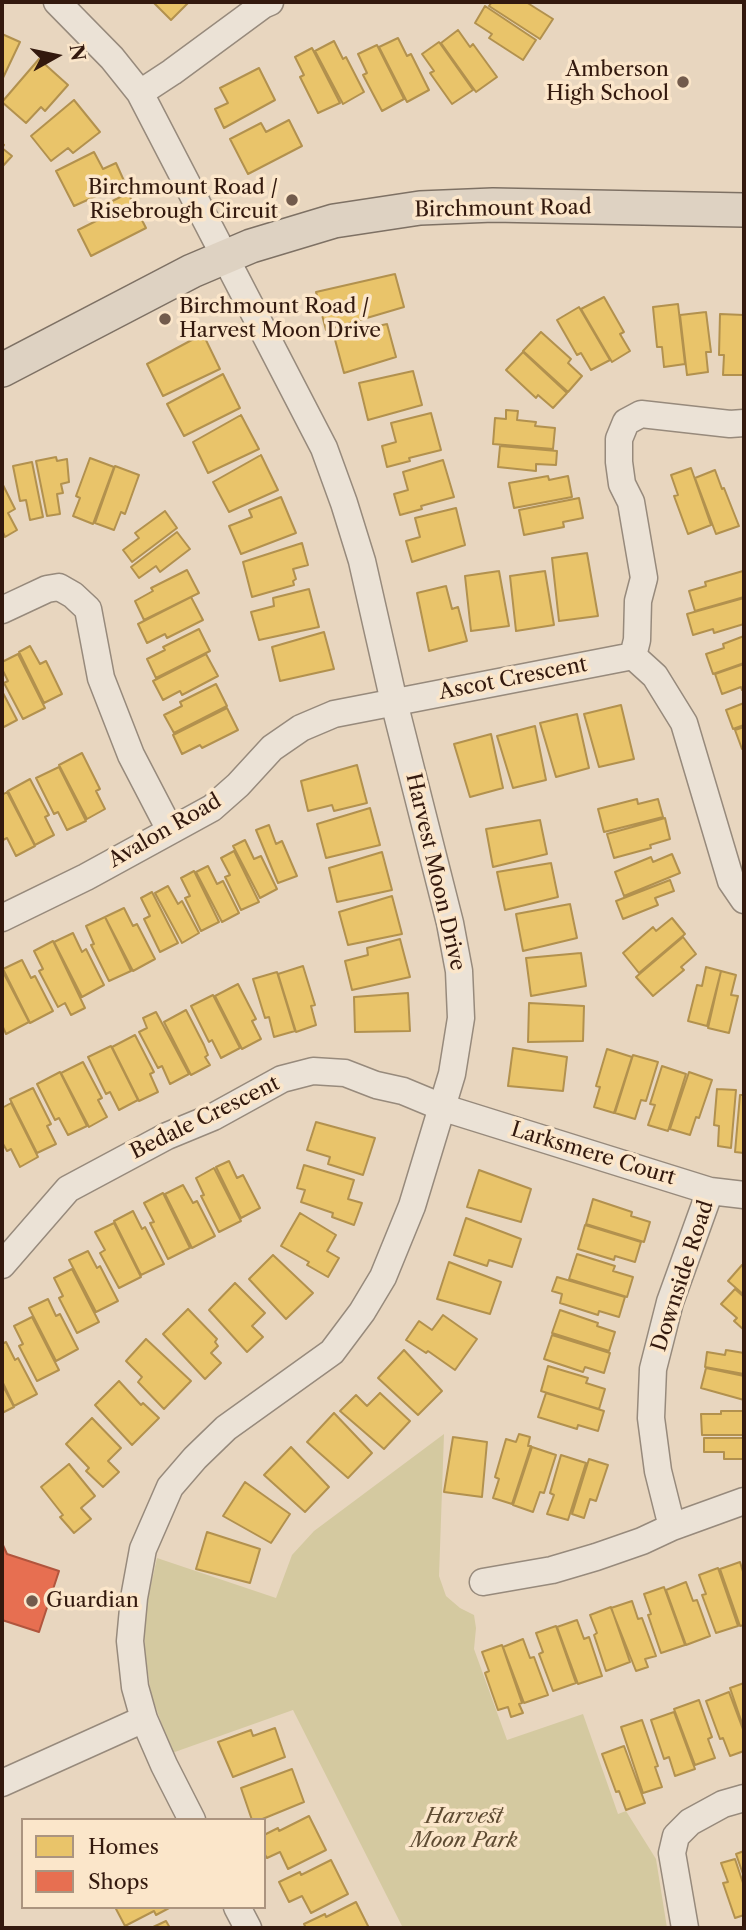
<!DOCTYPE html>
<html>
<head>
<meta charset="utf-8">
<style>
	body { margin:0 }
	#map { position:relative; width:746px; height:1930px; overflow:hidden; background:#e8d6bf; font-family:"Libre Caslon Text",serif }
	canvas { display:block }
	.frame { position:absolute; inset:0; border:4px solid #33190e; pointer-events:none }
	.legend { position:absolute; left:21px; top:1818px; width:245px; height:91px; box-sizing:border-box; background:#fbe6ca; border:2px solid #ab947f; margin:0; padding:9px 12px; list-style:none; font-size:21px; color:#33190e }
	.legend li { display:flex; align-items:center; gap:14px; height:35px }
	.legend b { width:35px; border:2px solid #ab947f }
	.north { position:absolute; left:21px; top:21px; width:70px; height:70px; -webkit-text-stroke:5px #fbe6ca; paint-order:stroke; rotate:81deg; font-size:19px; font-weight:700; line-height:28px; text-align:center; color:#33190e }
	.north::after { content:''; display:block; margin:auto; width:24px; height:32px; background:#33190e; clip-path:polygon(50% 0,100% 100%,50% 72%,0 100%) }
</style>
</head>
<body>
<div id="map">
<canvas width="746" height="1930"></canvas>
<div class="frame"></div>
<ul class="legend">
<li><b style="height:19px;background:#e9c46a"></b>Homes</li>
<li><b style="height:19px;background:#e76f51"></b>Shops</li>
</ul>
<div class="north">N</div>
</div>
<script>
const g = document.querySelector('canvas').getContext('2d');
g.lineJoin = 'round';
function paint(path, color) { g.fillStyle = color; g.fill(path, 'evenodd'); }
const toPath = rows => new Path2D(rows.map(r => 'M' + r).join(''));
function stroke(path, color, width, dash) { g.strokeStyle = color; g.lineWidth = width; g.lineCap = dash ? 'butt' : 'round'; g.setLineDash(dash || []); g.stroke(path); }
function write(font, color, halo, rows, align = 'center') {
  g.font = font + ' "Libre Caslon Text",serif'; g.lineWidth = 7; g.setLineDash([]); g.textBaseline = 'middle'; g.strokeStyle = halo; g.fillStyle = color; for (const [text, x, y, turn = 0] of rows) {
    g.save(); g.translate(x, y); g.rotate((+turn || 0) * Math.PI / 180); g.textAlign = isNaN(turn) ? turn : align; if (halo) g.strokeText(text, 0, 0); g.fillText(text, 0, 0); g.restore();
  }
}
const green = toPath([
	[444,1434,439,1576,446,1596,460,1608,474,1615,476,1628,474,1649,507,1740,583,1714,618,1814,626,1811,656,1859,667,1928,403,1928,293,1710,172,1753,151,1694,145,1652,144,1629,147,1602,157,1558,276,1598,292,1555,314,1531]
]);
const homes = toPath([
	[153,2,189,2,171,20,153,2],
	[492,2,526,2,553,19,540,39,489,6,492,2],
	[485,6,536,40,523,60,489,38,492,34,475,23,485,6],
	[458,30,470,47,473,44,497,77,476,92,441,43,458,30],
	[2,34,20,42,2,80,2,34],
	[398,38,407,56,411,54,429,90,407,102,379,47,398,38],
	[334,41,343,59,346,57,364,92,343,104,315,51,334,41],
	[439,42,473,90,452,104,430,73,434,71,422,54,439,42],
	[377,45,404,99,382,111,363,75,367,73,358,54,377,45],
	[312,48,340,103,318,113,300,77,304,75,295,57,312,48],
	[39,59,68,85,45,111,41,107,26,123,2,102,39,59],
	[259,68,275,100,224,128,215,109,228,103,220,88,259,68],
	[74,100,100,132,73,153,68,148,51,161,31,136,74,100],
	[289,120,302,146,248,174,230,139,261,123,266,132,289,120],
	[2,143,4,145,2,148,12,156,2,167,2,143],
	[94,152,103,169,116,163,125,183,74,206,56,171,94,152],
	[128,193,146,228,91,256,78,230,102,218,97,209,128,193],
	[395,274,404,307,326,330,316,292,395,274],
	[604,297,624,332,620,334,630,351,612,362,581,309,604,297],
	[678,304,685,364,664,367,662,347,657,347,653,307,678,304],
	[579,307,610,360,591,370,581,353,577,355,557,320,579,307],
	[706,312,711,352,706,352,708,372,687,375,680,315,706,312],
	[720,314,744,315,744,375,723,375,724,355,719,355,720,314],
	[387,324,396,357,344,373,334,336,387,324],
	[541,332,571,359,568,363,582,376,568,392,523,351,541,332],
	[203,334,220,369,163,396,147,364,203,334],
	[523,352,567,393,553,408,538,395,536,398,506,370,523,352],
	[413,371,422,405,368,420,359,383,413,371],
	[223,374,240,408,184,436,167,404,223,374],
	[506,410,518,411,517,420,536,422,535,426,555,428,553,449,493,444,495,418,506,419,506,410],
	[431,413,441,450,409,458,410,461,387,467,382,446,396,442,391,423,431,413],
	[241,415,259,449,208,473,193,442,241,415],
	[500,446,557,451,556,465,536,464,536,471,498,467,500,446],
	[261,455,278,490,229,512,213,482,261,455],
	[56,457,57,461,67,459,69,482,61,484,63,493,57,494,60,514,47,516,36,461,56,457],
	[90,458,114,467,93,524,73,516,80,498,76,496,90,458],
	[443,460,454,497,421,506,422,509,400,515,394,494,408,490,403,472,443,460],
	[32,462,43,517,30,520,26,500,20,501,13,466,32,462],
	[115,466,139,475,125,514,121,512,114,530,95,523,115,466],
	[691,468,711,525,688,534,674,496,678,495,671,475,691,468],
	[715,470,722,489,724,488,739,526,716,534,695,478,715,470],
	[548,476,549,480,568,476,572,497,514,508,509,483,548,476],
	[2,483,15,509,8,513,17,530,5,537,2,530,2,483],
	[281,497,296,533,241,554,229,526,252,517,249,510,281,497],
	[579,498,583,518,563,522,564,527,524,535,519,510,579,498],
	[456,508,465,545,412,562,406,541,420,537,415,518,456,508],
	[165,511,177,528,132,562,123,550,139,538,135,533,165,511],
	[177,532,190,549,160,572,156,566,139,578,131,567,177,532],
	[302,543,308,565,293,569,296,579,293,581,294,585,252,597,243,562,302,543],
	[587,553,598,616,559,621,552,558,587,553],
	[187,570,199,593,144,620,135,601,153,591,151,588,187,570],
	[499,571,509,626,471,631,465,576,499,571],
	[545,571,554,625,516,631,510,576,545,571],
	[743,571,744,597,695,611,689,591,706,586,705,582,743,571],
	[446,586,452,609,458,607,467,641,429,651,417,593,446,586],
	[309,589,319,627,259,640,251,612,274,606,273,598,309,589],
	[191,597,203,620,167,638,165,634,147,643,138,624,191,597],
	[744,598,744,624,714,633,713,629,693,635,687,614,744,598],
	[199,629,210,651,156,678,147,659,165,650,163,647,199,629],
	[324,632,334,669,280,681,272,647,324,632],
	[744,636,744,663,713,674,706,654,724,648,723,644,744,636],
	[30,646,40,664,46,661,62,694,44,703,19,652,30,646],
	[18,654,45,708,23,719,4,683,8,681,2,669,2,662,18,654],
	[206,654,218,676,182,695,180,691,163,700,153,681,206,654],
	[744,664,744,689,742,690,741,687,722,694,715,674,744,664],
	[216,684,227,706,174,733,164,715,182,706,180,702,216,684],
	[2,691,17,720,2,728,2,691],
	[744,703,744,725,733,729,726,710,744,703],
	[621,705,634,759,599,767,584,714,621,705],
	[227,708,238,730,202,748,200,745,182,754,173,735,227,708],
	[577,714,589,768,556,777,540,723,577,714],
	[535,726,546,780,513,788,497,736,535,726],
	[744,727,744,749,742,749,735,730,744,727],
	[491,734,503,788,470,797,454,744,491,734],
	[82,753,100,789,96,791,105,809,87,819,59,765,82,753],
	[357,765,367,803,334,811,332,805,308,811,301,781,357,765],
	[59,767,86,821,67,830,58,812,54,814,36,778,59,767],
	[30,779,49,815,45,817,54,835,35,845,8,791,30,779],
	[7,792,35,846,16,856,7,838,3,840,2,837,2,795,7,792],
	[637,799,638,804,658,799,663,817,604,832,598,809,637,799],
	[370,808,380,845,326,858,317,824,370,808],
	[665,818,670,839,650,845,651,848,614,858,607,834,665,818],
	[540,820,547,854,493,867,486,829,540,820],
	[269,825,276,844,282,841,297,876,278,883,256,830,269,825],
	[245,840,254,859,261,856,277,889,260,898,233,846,245,840],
	[234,851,259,902,241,910,225,877,230,875,221,858,234,851],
	[382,852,392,890,337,902,329,868,382,852],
	[672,854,680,873,624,896,615,872,651,857,653,862,672,854],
	[551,863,558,897,505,910,497,872,551,863],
	[208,866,217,884,223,881,239,913,222,922,196,872,208,866],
	[194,871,219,922,201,931,185,898,190,896,181,878,194,871],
	[670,880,674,891,655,898,658,905,623,919,616,901,670,880],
	[168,886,178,904,182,901,199,933,182,943,155,893,168,886],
	[152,892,178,943,160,952,144,919,150,916,141,898,152,892],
	[392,896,402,934,348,945,339,912,392,896],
	[570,904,577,938,523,951,516,914,570,904],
	[124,908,133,926,137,924,155,959,133,971,105,917,124,908],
	[105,917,131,971,109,981,91,945,94,944,86,926,105,917],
	[672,918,685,934,639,973,623,953,653,927,656,931,672,918],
	[73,933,82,952,86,949,104,985,82,997,54,942,73,933],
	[683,937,696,954,681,967,684,970,653,996,636,977,683,937],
	[400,939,410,977,352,990,345,961,368,955,367,948,400,939],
	[53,941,85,1008,71,1015,65,1003,58,1007,39,971,43,969,34,951,53,941],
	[581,953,586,986,531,996,526,958,581,953],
	[22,960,31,978,35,976,53,1011,30,1023,3,969,22,960],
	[303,966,315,1005,311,1006,316,1025,296,1032,278,974,303,966],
	[706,967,721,971,707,1026,688,1021,697,985,702,986,706,967],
	[2,970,29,1022,6,1034,2,1025,2,970],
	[721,971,736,975,731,995,738,996,729,1033,708,1028,721,971],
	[277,972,295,1031,274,1037,269,1017,265,1018,253,979,277,972],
	[238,984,256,1019,252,1021,261,1039,242,1049,215,996,238,984],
	[408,993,410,1031,355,1032,354,997,408,993],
	[213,995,240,1048,221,1058,212,1040,209,1042,191,1006,213,995],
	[529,1003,584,1006,583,1041,528,1042,529,1003],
	[186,1010,204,1045,208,1055,205,1057,210,1065,191,1075,164,1022,186,1010],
	[156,1012,189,1074,170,1084,162,1066,158,1068,139,1032,147,1028,143,1018,156,1012],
	[135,1035,154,1072,150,1074,158,1092,139,1101,112,1047,135,1035],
	[111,1046,138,1100,119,1110,110,1092,106,1094,88,1057,111,1046],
	[513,1048,567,1057,563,1091,508,1086,513,1048],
	[607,1049,632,1057,614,1113,594,1107,600,1087,596,1086,607,1049],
	[633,1055,658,1062,646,1101,641,1100,635,1119,615,1113,633,1055],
	[83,1062,102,1098,98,1100,107,1117,89,1127,61,1073,83,1062],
	[662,1066,686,1074,668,1131,648,1125,655,1105,650,1104,662,1066],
	[60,1072,87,1126,68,1135,59,1118,55,1120,37,1084,60,1072],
	[689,1072,712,1080,699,1118,696,1117,690,1135,670,1129,689,1072],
	[33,1088,51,1124,47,1126,56,1144,37,1153,10,1099,33,1088],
	[717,1089,736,1090,731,1148,718,1146,719,1126,714,1125,717,1089],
	[740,1095,744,1095,744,1153,735,1152,740,1095],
	[11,1103,38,1157,20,1167,11,1149,7,1151,2,1142,2,1108,11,1103],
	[316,1122,375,1138,363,1175,328,1164,330,1157,307,1150,316,1122],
	[229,1161,237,1178,243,1175,260,1208,241,1218,216,1167,229,1161],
	[304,1165,354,1180,348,1199,362,1203,354,1225,332,1217,333,1213,301,1202,305,1190,297,1188,304,1165],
	[214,1168,241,1221,219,1232,201,1196,204,1195,196,1178,214,1168],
	[479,1170,531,1189,521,1222,467,1207,479,1170],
	[183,1185,193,1203,197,1201,215,1236,192,1248,165,1194,183,1185],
	[163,1193,190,1248,168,1259,150,1223,154,1222,144,1203,163,1193],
	[593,1199,632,1212,631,1216,650,1222,644,1242,586,1224,593,1199],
	[133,1211,142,1229,145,1227,164,1264,141,1275,114,1221,133,1211],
	[300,1213,336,1235,327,1251,339,1258,328,1277,307,1265,309,1262,281,1246,300,1213],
	[466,1218,521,1239,512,1267,489,1260,487,1266,454,1255,466,1218],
	[114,1223,141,1277,119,1288,100,1253,105,1250,95,1232,114,1223],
	[585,1225,641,1242,635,1262,615,1256,614,1260,578,1249,585,1225],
	[88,1251,97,1268,100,1266,118,1301,96,1312,69,1260,88,1251],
	[577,1254,615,1266,613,1271,633,1277,627,1297,569,1279,577,1254],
	[273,1255,313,1293,286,1319,249,1279,273,1255],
	[449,1262,501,1282,490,1314,437,1299,449,1262],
	[742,1265,744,1268,744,1295,728,1281,742,1265],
	[72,1269,99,1322,77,1333,59,1298,63,1296,54,1278,72,1269],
	[557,1277,625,1297,619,1317,599,1311,598,1315,560,1303,562,1294,552,1291,557,1277],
	[235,1283,265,1313,252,1326,263,1337,247,1352,209,1310,235,1283],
	[735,1289,744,1297,744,1330,734,1321,737,1318,721,1304,735,1289],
	[48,1299,56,1316,60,1314,78,1349,56,1361,29,1308,48,1299],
	[188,1309,217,1339,215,1342,218,1346,211,1353,221,1363,205,1379,163,1334,188,1309],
	[560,1310,598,1323,597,1326,615,1332,609,1351,552,1333,560,1310],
	[443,1315,477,1339,455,1370,428,1351,426,1353,406,1340,419,1321,432,1330,443,1315],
	[32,1317,59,1370,37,1381,19,1346,23,1344,14,1326,32,1317],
	[552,1335,610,1353,604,1373,585,1367,583,1372,544,1359,552,1335],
	[146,1339,191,1381,164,1409,138,1382,142,1377,126,1361,146,1339],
	[6,1342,15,1360,18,1358,37,1394,14,1406,2,1381,2,1344,6,1342],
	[404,1350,442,1391,418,1415,378,1378,404,1350],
	[726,1350,744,1353,744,1374,705,1367,707,1352,725,1355,726,1350],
	[548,1366,588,1378,586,1383,605,1389,599,1409,541,1391,548,1366],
	[706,1368,744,1376,744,1400,701,1388,706,1368],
	[119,1381,141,1405,143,1403,159,1418,132,1445,95,1405,119,1381],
	[2,1384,14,1407,2,1413,2,1384],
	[380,1393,410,1421,384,1449,340,1411,356,1395,367,1406,380,1393],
	[546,1393,604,1411,598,1431,578,1425,577,1429,538,1417,546,1393],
	[721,1411,744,1411,744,1435,702,1435,701,1414,721,1414,721,1411],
	[334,1413,372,1453,348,1478,307,1442,334,1413],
	[92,1418,121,1448,108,1461,119,1472,103,1487,86,1471,89,1468,66,1444,92,1418],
	[519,1434,530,1437,528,1446,531,1446,512,1504,493,1498,499,1479,495,1477,506,1439,516,1442,519,1434],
	[453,1437,487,1442,482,1497,444,1492,453,1437],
	[704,1438,744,1438,744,1459,724,1459,724,1452,704,1452,704,1438],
	[291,1447,329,1487,305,1512,264,1475,291,1447],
	[532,1447,556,1455,544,1493,540,1492,533,1512,513,1505,532,1447],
	[561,1455,586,1463,568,1520,547,1514,554,1495,550,1493,561,1455],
	[589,1459,608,1465,596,1501,590,1499,584,1518,572,1514,589,1459],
	[69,1464,95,1496,81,1508,91,1519,74,1533,60,1517,63,1515,41,1487,69,1464],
	[245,1482,290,1514,271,1543,223,1516,245,1482],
	[207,1532,260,1549,250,1583,196,1569,207,1532],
	[740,1562,744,1575,744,1625,740,1626,720,1569,740,1562],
	[718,1568,738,1626,716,1633,702,1595,706,1594,699,1575,718,1568],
	[686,1582,693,1601,697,1600,710,1636,686,1645,666,1590,686,1582],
	[664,1587,685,1645,661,1653,648,1615,651,1614,644,1594,664,1587],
	[632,1601,638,1619,642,1618,656,1656,645,1659,648,1667,636,1671,611,1608,632,1601],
	[611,1607,630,1662,606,1671,594,1635,597,1633,590,1615,611,1607],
	[577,1620,584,1639,589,1637,602,1676,578,1684,557,1627,577,1620],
	[556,1626,576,1683,553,1691,539,1654,543,1652,536,1633,556,1626],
	[523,1639,530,1658,534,1657,548,1695,524,1703,503,1647,523,1639],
	[502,1645,522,1703,519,1704,523,1713,511,1717,508,1707,498,1710,485,1673,489,1671,482,1652,502,1645],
	[744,1683,744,1729,730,1688,744,1683],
	[729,1692,744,1732,744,1751,730,1756,723,1738,720,1739,706,1701,729,1692],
	[699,1700,712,1737,708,1739,715,1758,695,1765,674,1709,699,1700],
	[674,1712,695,1769,675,1776,669,1757,664,1759,651,1720,674,1712],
	[642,1720,658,1766,655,1767,662,1787,643,1793,621,1727,642,1720],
	[275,1728,285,1757,233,1777,218,1742,251,1730,253,1736,275,1728],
	[624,1746,645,1803,626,1810,619,1791,616,1792,602,1754,624,1746],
	[292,1769,304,1802,260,1820,252,1820,241,1788,292,1769],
	[309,1816,326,1850,288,1869,280,1852,267,1858,264,1853,264,1835,278,1828,279,1831,309,1816],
	[744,1851,744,1877,736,1854,744,1851],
	[735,1859,744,1886,744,1915,735,1918,723,1883,728,1882,721,1863,735,1859],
	[331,1860,348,1894,311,1913,302,1896,289,1902,279,1882,300,1872,301,1875,331,1860],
	[356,1902,369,1928,306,1928,304,1924,325,1914,326,1917,356,1902],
	[115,1907,171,1907,156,1915,154,1911,125,1926,115,1907],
	[166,1921,170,1928,151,1928,166,1921]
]);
const shops = toPath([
	[2,1543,7,1554,59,1571,39,1632,2,1620,2,1543]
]);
const minor = toPath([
	[57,2,112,58,140,93,324,448,344,503,362,561,394,702,450,923,459,971,461,1018,452,1074,412,1206,383,1277,362,1312,332,1352,226,1428,195,1458,170,1487,143,1549,134,1598,130,1641,135,1687,144,1719,164,1765,192,1820],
	[140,93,172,72,263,5,270,2],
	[2,610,47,589,59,587,73,595,88,609,101,678,131,755,170,830],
	[633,656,637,640,638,601,644,578,631,502,622,484,619,462,619,439,626,422,641,414,730,424,744,423],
	[633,656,655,676,684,723,731,881,744,900],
	[2,918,86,877,212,808,238,785,272,748,301,728,334,714,633,656],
	[2,1265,68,1189,167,1136,213,1117,282,1079,313,1071,345,1073,376,1085,403,1091,444,1108,710,1191,744,1195],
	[672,1527,658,1471,651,1418,653,1369,670,1302,710,1191],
	[483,1582,552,1570,596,1557,642,1541,672,1527,744,1501],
	[2,1783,144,1719],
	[237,1907,248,1928],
	[685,1928,672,1853,676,1836,690,1822,723,1804,744,1798]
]);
const major = toPath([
	[2,370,192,271,251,246,334,221,420,208,493,205,744,210]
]);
const markers = [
	[683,82,7,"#725b4c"],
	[292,200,7,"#725b4c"],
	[165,319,7,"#725b4c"],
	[32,1601,7,"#725b4c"]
];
const poiNames = [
	["Amberson",669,70],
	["High School",669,94],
	["Birchmount Road /",278,188],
	["Risebrough Circuit",278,212],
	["Birchmount Road /",179,307,"left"],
	["Harvest Moon Drive",179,331,"left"],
	["Guardian",46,1601,"left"]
];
const streetNames = [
	["Birchmount Road",503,209,-1],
	["Ascot Crescent",513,679,-11],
	["Avalon Road",165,831,-30],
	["Harvest Moon Drive",435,872,77],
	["Bedale Crescent",205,1118,-26],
	["Larksmere Court",593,1154,17],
	["Downside Road",683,1276,-72]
];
const parkNames = [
	["Harvest",464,1817],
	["Moon Park",464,1841]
];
paint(green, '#d4c9a0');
paint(homes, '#e9c46a');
stroke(homes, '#b2914e', 2);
paint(shops, '#e76f51');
stroke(shops, '#b1553d', 2);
stroke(minor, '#978a7c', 29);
stroke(major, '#7e7164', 36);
stroke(minor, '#ebe2d6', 26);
stroke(major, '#ded2c2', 33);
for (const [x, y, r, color] of markers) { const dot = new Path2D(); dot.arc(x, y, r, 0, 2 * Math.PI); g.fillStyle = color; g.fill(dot); stroke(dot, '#fbe6ca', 2.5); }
write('21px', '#33190e', '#fbe6ca', poiNames, 'right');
write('21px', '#33190e', '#fbe6ca', streetNames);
write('italic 21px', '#5e4b32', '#fbe6ca', parkNames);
</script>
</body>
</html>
